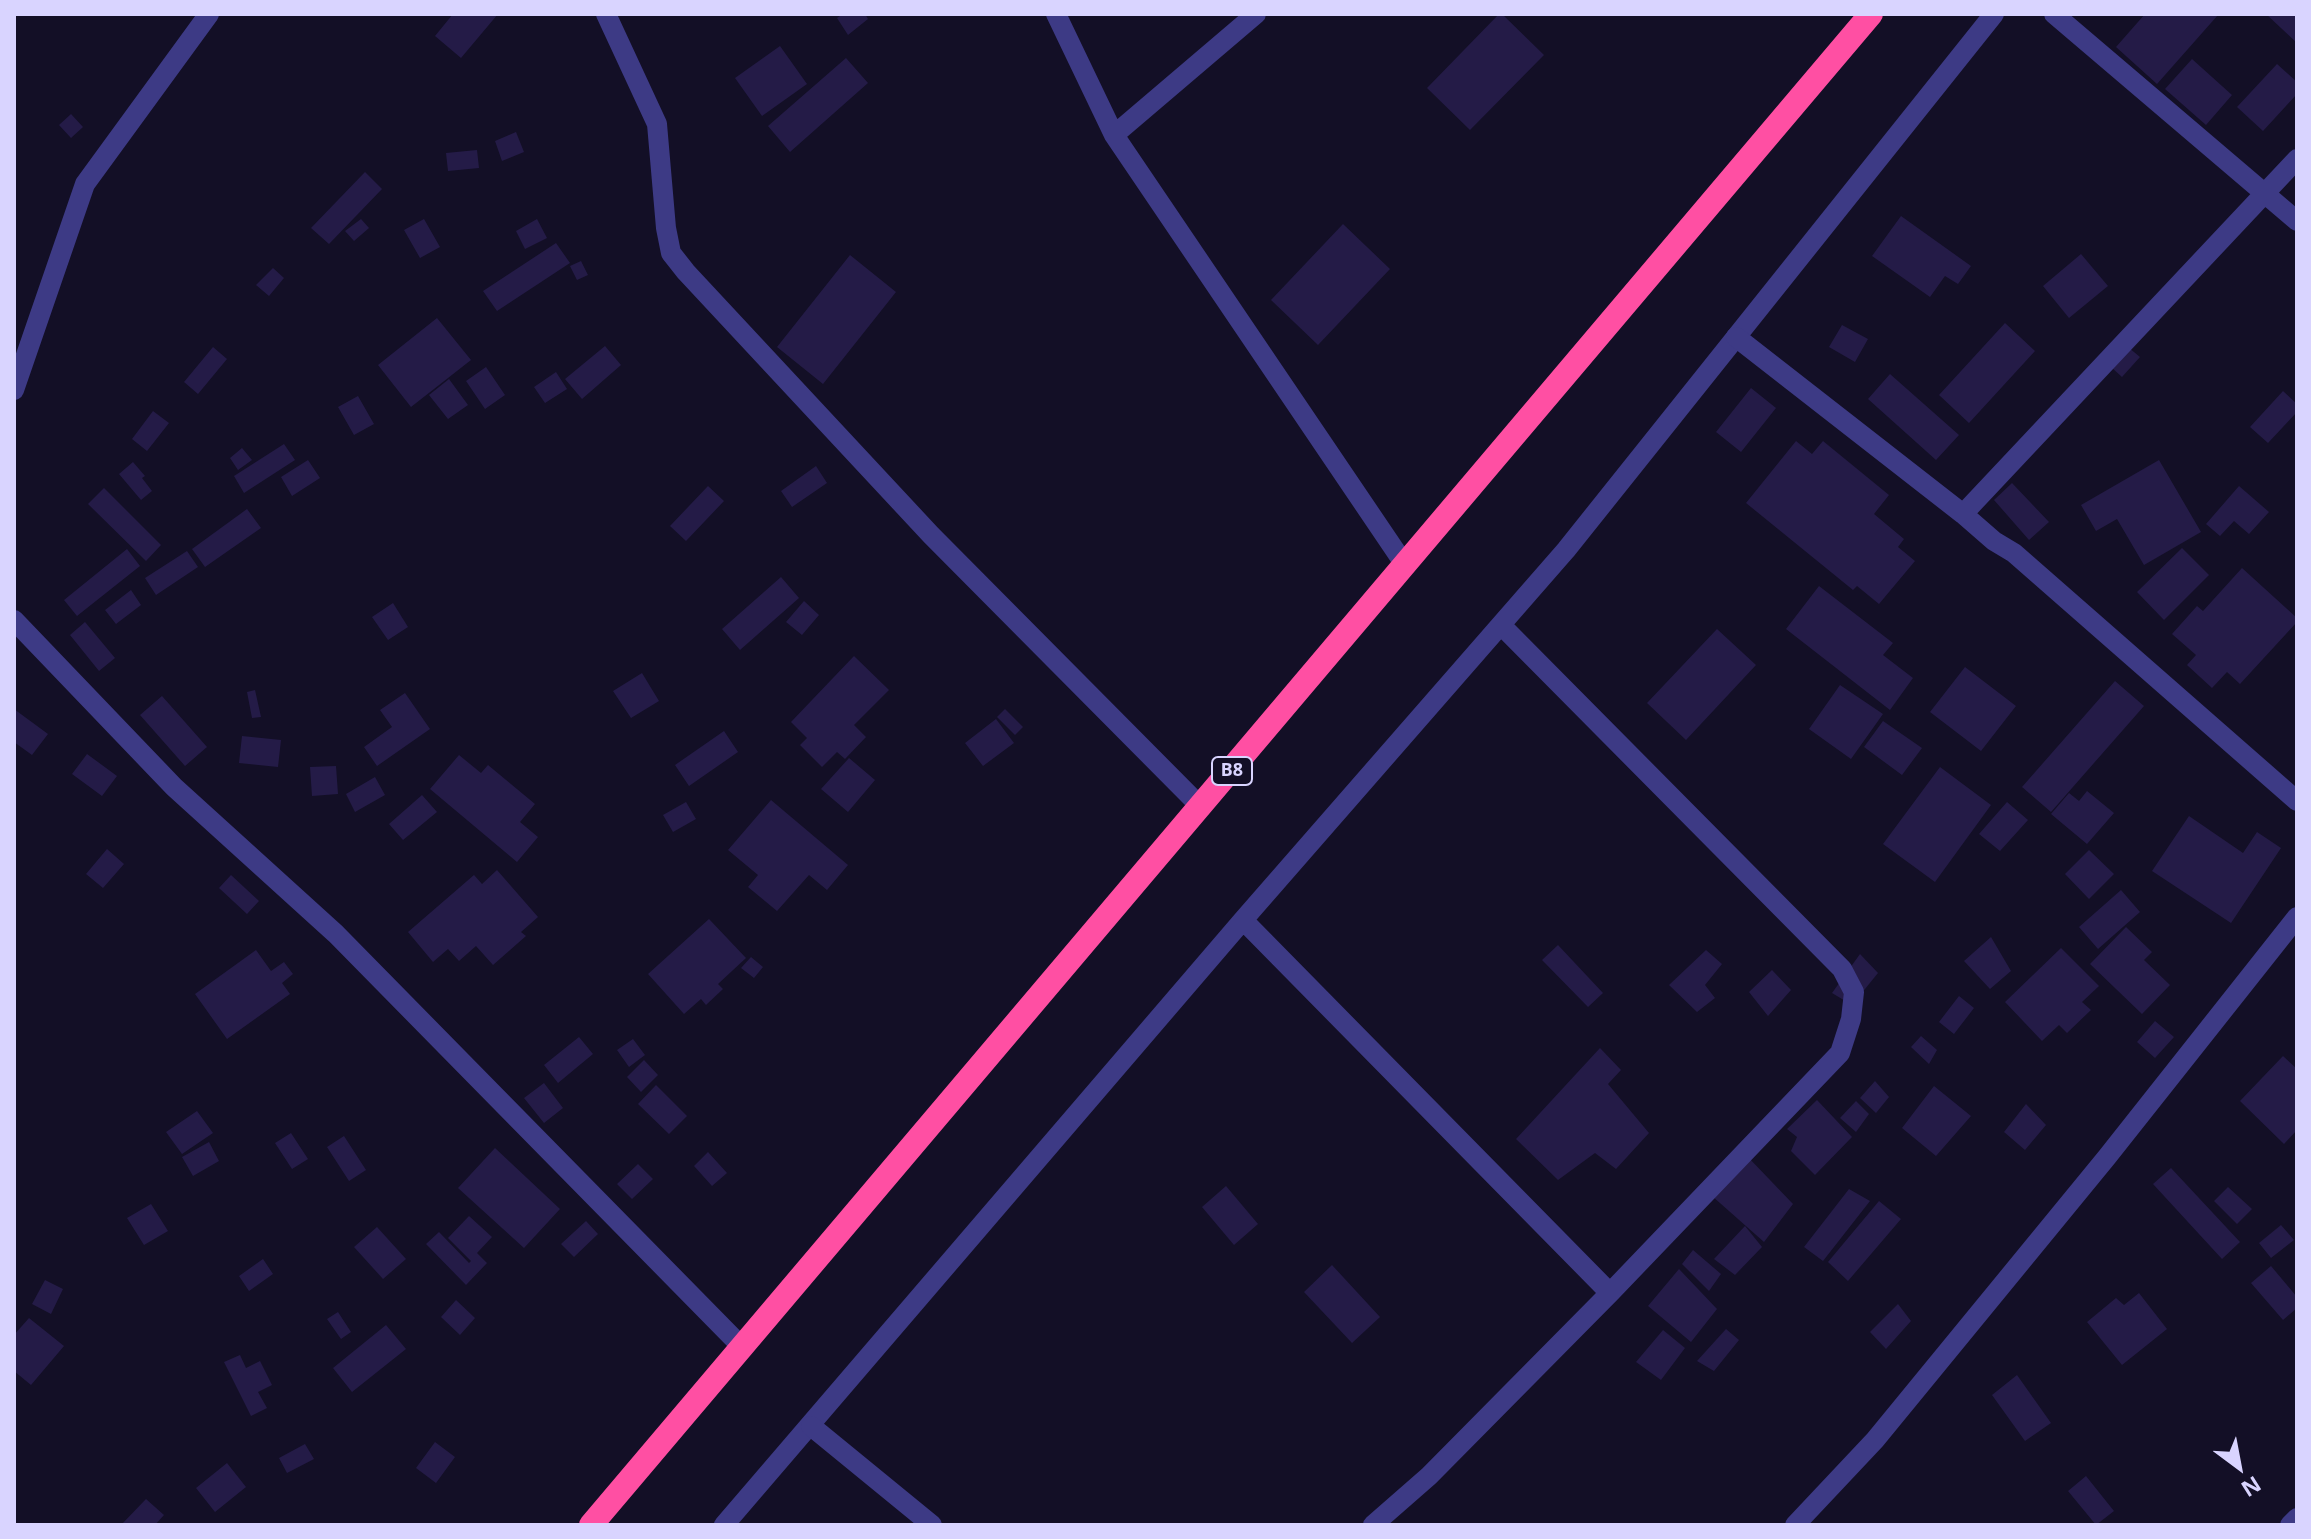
<!DOCTYPE html>
<html>
<head>
<meta charset="utf-8">
<style>
	body { margin:0 }
	#map { position:relative; width:2311px; height:1539px; overflow:hidden; background:#130f26; font-family:"Noto Sans",sans-serif }
	canvas { display:block }
	.frame { position:absolute; inset:0; border:16px solid #d9d4ff; pointer-events:none }
	.north { position:absolute; left:2199px; top:1427px; width:80px; height:80px; -webkit-text-stroke:6px #130f26; paint-order:stroke; rotate:148deg; font-size:22px; font-weight:700; line-height:32px; text-align:center; color:#d9d4ff }
	.north::after { content:''; display:block; margin:auto; width:28px; height:36px; background:#d9d4ff; clip-path:polygon(50% 0,100% 100%,50% 72%,0 100%) }
</style>
</head>
<body>
<div id="map">
<canvas width="2311" height="1539"></canvas>
<div class="frame"></div>
<div class="north">N</div>
</div>
<script>
const g = document.querySelector('canvas').getContext('2d');
g.lineJoin = 'round';
function paint(path, color) { g.fillStyle = color; g.fill(path, 'evenodd'); }
const toPath = rows => new Path2D(rows.map(r => 'M' + r).join(''));
function stroke(path, color, width, dash) { g.strokeStyle = color; g.lineWidth = width; g.lineCap = dash ? 'butt' : 'round'; g.setLineDash(dash || []); g.stroke(path); }
function write(font, color, halo, rows, align = 'center') {
  g.font = font + ' "Noto Sans",sans-serif'; g.lineWidth = 7; g.setLineDash([]); g.textBaseline = 'middle'; g.strokeStyle = halo; g.fillStyle = color; for (const [text, x, y, turn = 0] of rows) {
    g.save(); g.translate(x, y); g.rotate((+turn || 0) * Math.PI / 180); g.textAlign = isNaN(turn) ? turn : align; if (halo) g.strokeText(text, 0, 0); g.fillText(text, 0, 0); g.restore();
  }
}
const building = toPath([
	[453,14,498,14,461,58,435,36],
	[843,14,865,14,868,19,848,35,837,18],
	[1499,14,1502,14,1544,55,1470,130,1427,88],
	[2145,14,2216,14,2218,15,2157,84,2116,47],
	[2266,14,2297,14,2297,43],
	[780,46,807,84,762,116,735,78],
	[846,58,868,83,790,152,768,126],
	[2192,59,2232,95,2206,125,2165,89],
	[2277,64,2297,82,2297,94,2263,131,2237,107],
	[71,114,83,127,71,138,59,125],
	[516,132,524,152,502,161,495,141],
	[477,150,479,168,448,171,446,153],
	[365,172,382,189,329,244,311,228],
	[1901,216,1971,266,1958,284,1945,276,1930,297,1872,256],
	[361,219,369,228,354,241,345,231],
	[424,219,440,247,420,258,404,230],
	[537,219,547,238,525,249,516,231],
	[1343,224,1390,269,1318,345,1271,300],
	[556,243,570,263,497,311,483,291],
	[2081,254,2108,286,2069,318,2043,286],
	[850,255,896,292,823,384,777,347],
	[581,261,588,275,577,280,570,266],
	[273,268,284,278,269,296,256,285],
	[437,318,471,360,411,407,378,365],
	[2005,323,2035,351,1969,423,1939,395],
	[1842,325,1868,339,1855,362,1829,347],
	[605,346,621,365,582,399,565,379],
	[213,347,227,359,198,394,184,382],
	[2128,347,2140,357,2122,377,2111,367],
	[486,367,505,395,485,409,466,381],
	[556,372,567,389,545,403,534,387],
	[1890,374,1959,435,1936,460,1868,399],
	[449,379,468,405,448,419,429,395],
	[1751,388,1776,408,1741,452,1716,432],
	[2283,391,2297,404,2297,412,2268,443,2250,427],
	[358,396,374,424,354,435,338,407],
	[153,411,169,423,147,451,132,439],
	[1796,441,1812,454,1823,441,1889,495,1874,514,1904,539,1898,547,1915,561,1879,604,1857,586,1853,590,1746,503],
	[284,444,295,460,244,493,234,476],
	[242,448,252,460,238,470,230,458],
	[308,460,320,478,292,496,281,477],
	[2159,460,2201,532,2144,565,2117,519,2096,531,2081,505],
	[133,462,145,476,142,478,152,491,141,500,119,474],
	[816,466,827,483,792,507,781,491],
	[2012,483,2049,522,2029,540,1994,500],
	[708,486,724,501,686,541,670,526],
	[2239,486,2269,512,2249,534,2234,521,2220,536,2206,524],
	[104,488,161,545,146,561,88,504],
	[247,509,261,528,205,567,192,549],
	[2182,548,2209,575,2164,620,2137,592],
	[127,549,140,566,77,616,64,600],
	[187,551,198,567,156,595,145,578],
	[2242,568,2297,618,2297,622,2240,684,2227,672,2212,688,2187,665,2196,655,2172,634,2197,606,2203,611],
	[781,577,799,598,740,650,722,629],
	[1819,586,1893,643,1883,655,1913,678,1890,710,1786,629],
	[131,590,141,605,116,624,105,610],
	[804,601,819,615,802,635,786,622],
	[393,603,408,627,388,640,372,617],
	[85,622,115,658,99,671,70,635],
	[1717,629,1756,665,1686,740,1647,703],
	[854,656,889,690,854,725,866,737,845,759,837,752,822,767,800,745,807,738,791,722],
	[1965,667,2016,706,1981,751,1930,712],
	[642,673,659,701,631,718,613,691],
	[2115,681,2144,706,2051,812,2022,787],
	[1840,685,1883,714,1851,759,1809,729],
	[255,690,261,717,252,718,247,692],
	[405,693,430,729,377,766,364,747,392,727,380,710],
	[162,696,207,747,185,766,140,715],
	[14,709,48,734,32,755,14,742],
	[1005,709,1023,727,1015,735,997,717],
	[996,719,1014,743,983,766,965,743],
	[1883,721,1922,748,1902,775,1864,747],
	[724,731,738,752,689,786,675,765],
	[242,736,281,740,278,767,239,763],
	[87,754,117,776,102,796,72,774],
	[459,755,481,773,488,765,535,804,520,822,538,837,517,862,430,789],
	[849,758,875,780,848,812,821,789],
	[336,766,338,794,312,796,310,767],
	[1940,767,1991,805,1935,882,1883,844],
	[375,777,385,795,355,812,346,794],
	[2087,791,2114,813,2087,844,2051,814,2069,793,2079,801],
	[422,795,437,812,403,840,389,824],
	[771,800,848,865,827,890,809,875,777,911,748,887,758,875,728,850],
	[686,802,696,819,673,832,663,815],
	[2007,802,2028,820,2000,851,1979,834],
	[2189,816,2243,853,2257,832,2281,848,2231,923,2152,871],
	[107,849,124,864,103,888,86,874],
	[2089,850,2114,874,2089,899,2065,874],
	[497,870,538,917,521,932,526,936,493,965,476,946,459,961,448,949,433,962,408,932,474,875,482,884],
	[231,875,259,901,247,914,219,888],
	[2121,890,2140,912,2098,949,2079,927],
	[709,919,746,958,718,984,723,989,706,1005,701,999,684,1014,648,974],
	[2126,927,2152,952,2144,960,2170,985,2142,1014,2090,964],
	[1991,937,2011,971,1990,989,1964,961],
	[1558,945,1603,993,1588,1007,1542,960],
	[2061,948,2099,986,2082,1002,2091,1010,2067,1033,2059,1025,2042,1041,2005,1002],
	[256,950,271,971,284,962,293,974,282,983,290,994,227,1039,195,994],
	[1706,950,1722,964,1705,985,1715,998,1697,1012,1669,985],
	[1860,954,1878,973,1852,1005,1832,993],
	[751,957,763,967,754,978,741,968],
	[1772,970,1791,990,1768,1016,1749,992],
	[1959,996,1974,1008,1954,1034,1939,1022],
	[2155,1021,2174,1037,2155,1058,2137,1042],
	[1921,1036,1937,1050,1929,1064,1911,1047],
	[579,1037,593,1054,558,1083,544,1065],
	[633,1039,645,1055,629,1067,617,1050],
	[1600,1048,1621,1070,1608,1084,1649,1133,1616,1169,1595,1153,1558,1180,1516,1139],
	[2283,1056,2297,1069,2297,1130,2284,1144,2240,1101],
	[644,1060,658,1075,641,1092,627,1077],
	[1875,1081,1889,1097,1876,1113,1860,1098],
	[544,1083,563,1108,544,1123,524,1098],
	[656,1085,687,1116,669,1134,638,1104],
	[1934,1086,1971,1116,1936,1156,1902,1128],
	[1817,1100,1852,1137,1815,1175,1791,1151,1797,1137,1787,1129],
	[1856,1101,1869,1114,1856,1132,1840,1118],
	[2026,1104,2046,1125,2025,1150,2004,1132],
	[197,1111,213,1133,182,1154,166,1132],
	[291,1133,308,1159,292,1169,275,1143],
	[344,1136,366,1170,349,1181,327,1147],
	[209,1142,219,1161,193,1176,182,1157],
	[495,1148,560,1209,524,1248,458,1188],
	[708,1152,727,1173,712,1186,694,1166],
	[1747,1156,1793,1204,1764,1242,1712,1196],
	[638,1164,653,1179,632,1199,617,1184],
	[2171,1168,2240,1242,2222,1259,2153,1184],
	[1226,1186,1258,1224,1234,1245,1202,1207],
	[2228,1187,2252,1209,2237,1224,2214,1201],
	[1849,1189,1870,1201,1823,1261,1804,1247],
	[1879,1201,1901,1219,1848,1281,1828,1262],
	[151,1204,168,1231,144,1245,127,1218],
	[469,1216,492,1237,477,1253,487,1263,466,1285,426,1244,439,1232,469,1263,471,1261,448,1238],
	[586,1221,598,1234,574,1257,561,1244],
	[2281,1225,2294,1240,2271,1258,2259,1243],
	[1745,1226,1762,1247,1735,1275,1714,1259],
	[377,1227,406,1259,383,1279,354,1247],
	[1693,1250,1721,1274,1709,1291,1682,1264],
	[263,1259,273,1274,249,1291,239,1276],
	[1332,1265,1380,1317,1352,1343,1304,1292],
	[2271,1266,2297,1297,2297,1308,2283,1320,2251,1283],
	[1679,1269,1717,1309,1691,1342,1648,1306],
	[45,1280,63,1289,51,1314,32,1304],
	[2139,1293,2167,1329,2122,1365,2087,1322,2116,1298,2124,1305],
	[456,1300,475,1318,460,1335,441,1317],
	[1898,1304,1911,1321,1886,1349,1870,1332],
	[338,1312,351,1332,341,1339,327,1319],
	[29,1318,64,1346,31,1385,14,1371,14,1335],
	[386,1325,406,1349,352,1392,333,1368],
	[1726,1329,1739,1340,1714,1371,1697,1361],
	[1663,1330,1685,1348,1661,1380,1636,1362],
	[240,1355,246,1368,260,1361,272,1385,258,1392,267,1408,251,1416,224,1362],
	[2017,1375,2051,1423,2025,1441,1992,1395],
	[435,1442,455,1457,436,1483,416,1468],
	[305,1444,314,1459,287,1473,279,1458],
	[227,1463,246,1487,215,1512,196,1488],
	[2086,1476,2114,1511,2096,1525,2068,1491],
	[146,1499,164,1515,155,1525,121,1525]
]);
const lane = toPath([
	[1243,920,1610,1293],
	[724,1525,1243,920,1566,550,1994,14],
	[1373,1525,1429,1476,1610,1293,1840,1053,1851,1019,1854,992,1842,969,1501,625]
]);
const street = toPath([
	[606,14,657,124,666,228,671,253,686,272,931,535,1201,807],
	[1056,14,1114,135,1405,565],
	[2054,14,2297,221],
	[1114,135,1256,14],
	[1736,337,1963,514,1994,541,2014,553,2297,801],
	[14,390,85,184,209,14],
	[1963,514,2297,159],
	[14,620,174,787,336,934,742,1347],
	[811,1426,932,1525],
	[1795,1525,1875,1440,2107,1157,2297,917],
	[2290,1525,2297,1518]
]);
const highway = toPath([
	[591,1525,1871,14]
]);
const shields = [
	[1232,771,40]
];
const shieldNames = [
	["B8",1232,771]
];
paint(building, '#241b47');
stroke(lane, '#3d3a85', 20);
stroke(street, '#3d3a85', 20);
stroke(highway, '#ff4fa3', 24);
for (const [x, y, w] of shields) { const box = new Path2D(); box.roundRect(x - w / 2, y - 14, w, 28, 6); g.fillStyle = '#130f26'; g.fill(box); stroke(box, '#d9d4ff', 2); }
write('bold 18px', '#d9d4ff', null, shieldNames);
</script>
</body>
</html>
